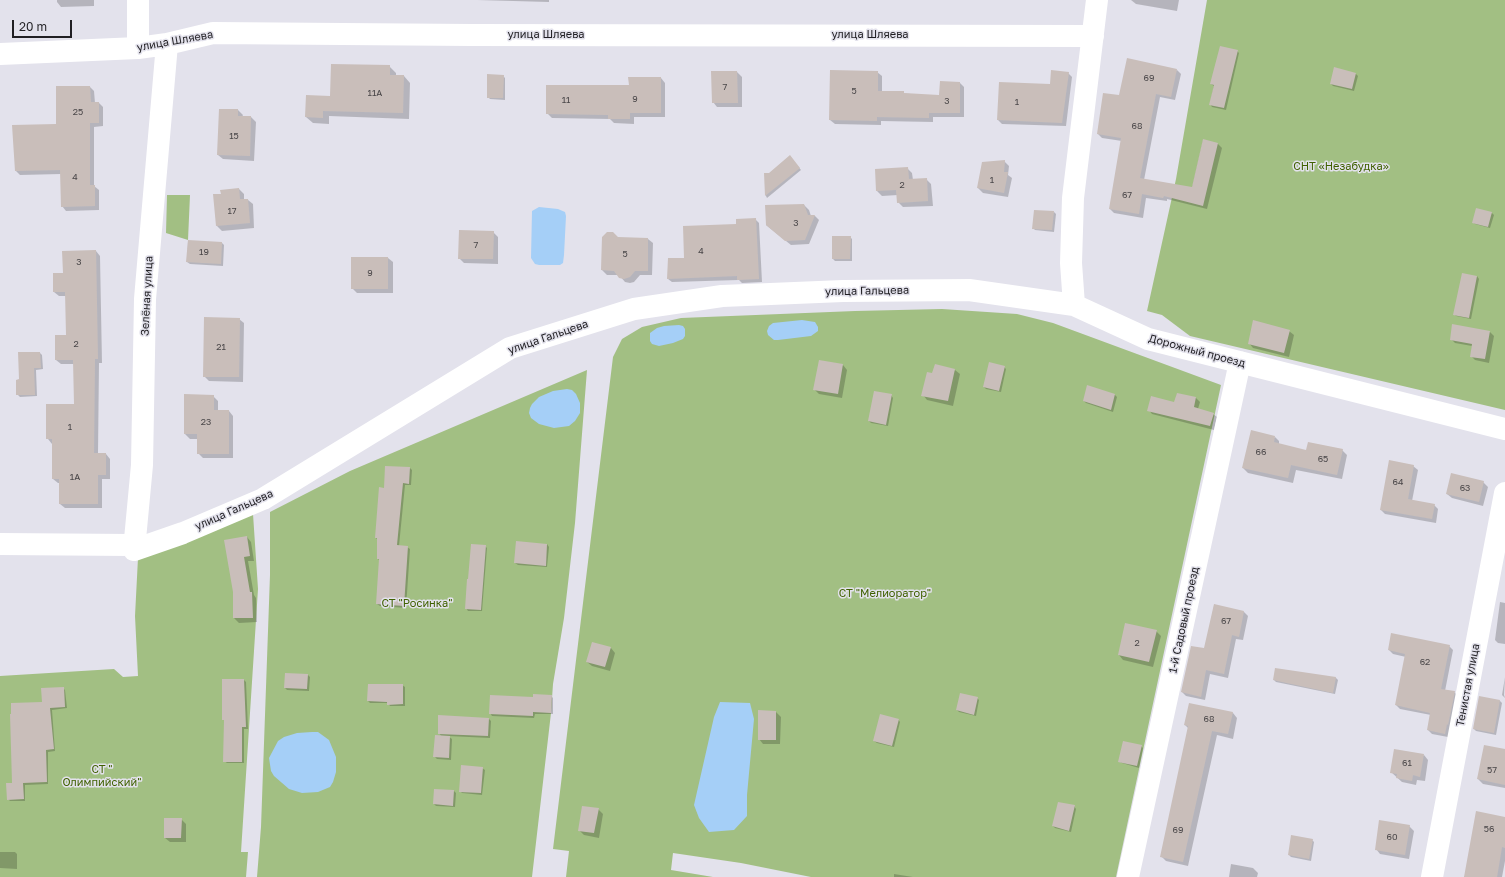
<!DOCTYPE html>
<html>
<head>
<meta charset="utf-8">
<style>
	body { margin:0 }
	#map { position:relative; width:1505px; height:877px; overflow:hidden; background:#e3e2ec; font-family:"Golos Text",sans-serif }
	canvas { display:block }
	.scale { position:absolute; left:12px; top:20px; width:60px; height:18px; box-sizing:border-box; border:2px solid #201f23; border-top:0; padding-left:5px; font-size:12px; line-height:14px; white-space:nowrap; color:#201f23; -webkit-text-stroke:3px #e3e2ec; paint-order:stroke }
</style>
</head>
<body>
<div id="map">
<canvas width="1505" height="877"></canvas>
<div class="scale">20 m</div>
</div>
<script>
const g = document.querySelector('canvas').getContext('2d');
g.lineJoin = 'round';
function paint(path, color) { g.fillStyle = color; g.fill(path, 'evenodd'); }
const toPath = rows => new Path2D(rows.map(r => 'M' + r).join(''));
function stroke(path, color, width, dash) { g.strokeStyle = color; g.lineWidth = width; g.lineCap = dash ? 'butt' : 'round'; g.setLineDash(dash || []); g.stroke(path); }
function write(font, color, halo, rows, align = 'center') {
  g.font = font + ' "Golos Text",sans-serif'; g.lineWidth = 3; g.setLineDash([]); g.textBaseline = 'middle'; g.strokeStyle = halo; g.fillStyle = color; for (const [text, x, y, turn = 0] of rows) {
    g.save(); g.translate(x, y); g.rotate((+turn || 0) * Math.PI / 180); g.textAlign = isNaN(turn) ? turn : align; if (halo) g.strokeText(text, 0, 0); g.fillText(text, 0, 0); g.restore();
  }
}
const green = toPath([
	[1207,0,1505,0,1505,410,1190,336,1162,315,1147,311,1176,179],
	[167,195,190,195,188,240,166,233],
	[942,309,1017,314,1053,323,1221,385,1116,877,811,877,741,863,673,853,671,870,713,877,566,877,569,851,553,849,613,357,622,339,642,327,681,318,855,311],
	[587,370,575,523,564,618,553,684,551,713,532,877,257,877,261,827,270,575,270,512,350,471],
	[253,514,258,589,241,852,248,852,246,877,0,877,0,676,114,669,123,677,138,676,135,616,138,558]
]);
const water = toPath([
	[539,207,558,209,565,212,566,216,564,255,563,263,560,265,539,265,535,264,531,258,532,211],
	[802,320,815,322,818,327,818,331,811,336,778,340,774,340,768,335,767,331,769,326,773,323],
	[679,325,683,326,685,329,685,336,683,339,673,343,659,346,652,344,650,341,650,333,657,328,664,326],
	[567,389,572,390,576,394,580,403,580,413,575,421,569,426,554,428,539,424,531,418,529,413,530,408,532,404,539,397,553,391],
	[720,702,750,703,754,719,747,795,747,816,734,830,709,832,699,818,694,805,714,717],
	[312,732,318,732,329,740,336,757,336,772,333,782,330,787,318,792,302,793,289,789,274,776,271,771,269,758,278,741,284,737,297,733]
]);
const shadow = toPath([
	[57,0,94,0,94,6,61,7,57,2],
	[477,0,549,0,549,2],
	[1131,0,1179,0,1177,11,1136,4],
	[1237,51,1239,53,1226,110,1212,107,1210,104,1214,86,1211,84],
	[389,66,396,73,396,76,404,76,410,83,409,119,329,116,329,124,313,123,306,117,331,97],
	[1335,68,1356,74,1358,76,1354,91,1333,86,1331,84],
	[1177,70,1181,74,1175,100,1160,97,1144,180,1192,189,1203,141,1218,144,1222,148,1207,209,1167,199,1167,201,1146,198,1143,218,1114,213,1110,209,1122,141,1102,138,1098,134,1120,96],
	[712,72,737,72,742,77,742,107,717,107,713,102],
	[877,72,882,76,882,92,940,96,960,83,964,87,964,117,933,117,933,122,881,121,881,125,835,124,830,120],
	[1068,73,1072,77,1066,126,1002,124,998,120],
	[503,76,505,78,505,100,490,99,488,97],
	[661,78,665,83,665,117,634,117,634,124,614,123,610,119,552,118,547,113,630,86],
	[57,87,90,87,94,91,95,103,99,103,103,107,103,126,94,127,94,186,99,190,99,210,66,211,62,206,61,174,20,175,16,171,57,125],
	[238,110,243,115,242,117,251,117,256,122,254,161,223,159,218,155],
	[792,159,801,170,767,198,766,196,765,174,769,174],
	[1004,161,1009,166,1008,175,1012,178,1008,197,983,193,978,188],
	[907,168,912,173,913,180,926,179,931,184,933,206,903,207,898,202,898,195,882,196,877,191,876,170],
	[239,189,244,194,244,200,248,200,253,204,254,228,222,231,217,226,222,194],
	[804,205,809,210,811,216,815,216,819,220,809,244,791,245,766,225],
	[1054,212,1056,214,1054,232,1035,230,1033,228],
	[1492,213,1494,215,1490,228,1475,224,1473,222],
	[755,219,759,223,762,282,742,283,739,280,672,282,668,279,685,259,737,225],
	[493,232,498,237,498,264,464,263,459,258],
	[850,237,852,239,852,261,835,261,833,259],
	[618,238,648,239,653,243,652,275,640,275,634,282,630,283,625,282,619,275,607,275,602,270],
	[188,241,222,243,224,245,223,266,190,264,187,262],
	[96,251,100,256,102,363,99,363,98,454,106,454,110,459,110,479,102,479,102,508,65,508,60,504,60,483,58,483,53,479,52,444,48,439,47,405,75,405,74,364,61,364,56,360,67,336,66,296,59,296,54,292,64,274],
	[352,258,388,258,393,262,393,293,357,293,352,288],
	[1477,276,1479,279,1471,319,1456,316,1454,314],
	[239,319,244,323,243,382,209,381,204,376],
	[1289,331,1294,335,1289,357,1253,348,1249,343],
	[1490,332,1494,336,1489,363,1475,360,1471,356,1472,346,1455,343,1451,339],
	[40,353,42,355,43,369,36,370,37,396,20,397,17,394,20,380],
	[843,365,847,370,842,398,819,394,814,389],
	[1004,367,1006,369,1001,392,986,389,984,387],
	[955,370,960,374,953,406,927,400,923,395],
	[1088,387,1115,395,1117,397,1113,412,1086,403,1084,401],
	[1177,394,1196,398,1200,402,1198,409,1213,414,1217,417,1214,430,1152,414,1149,410,1175,403],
	[891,395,893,398,888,426,871,423,869,421],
	[213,396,218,401,218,411,229,411,233,416,233,458,203,458,198,453,198,439,190,439,185,434],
	[1275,437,1279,441,1279,444,1307,451,1342,450,1347,455,1342,479,1296,470,1293,483,1248,473,1243,468],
	[1413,466,1418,470,1412,501,1434,505,1438,509,1436,523,1385,514,1381,510],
	[410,468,412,470,411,485,405,485,399,546,407,547,410,549,406,608,380,606,377,604,380,561,378,559,378,540,376,538,385,489],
	[1483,482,1488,487,1483,506,1452,498,1447,494],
	[247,537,251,542,254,561,248,561,254,595,256,598,257,622,239,623,234,618],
	[547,544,549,547,547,567,518,565,515,563],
	[485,546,487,548,482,611,468,611,466,608],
	[1500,602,1505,603,1505,644,1498,643,1495,640],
	[1214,606,1244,612,1248,616,1243,640,1236,639,1228,678,1210,674,1205,700,1186,696,1182,692,1205,649],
	[1156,631,1161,636,1153,667,1123,660,1119,655],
	[1449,646,1453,650,1445,691,1454,692,1458,696,1448,737,1432,734,1428,730,1431,715,1400,709,1396,705,1406,657,1393,654,1389,650],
	[611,648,615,653,610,671,592,666,587,662],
	[1276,669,1336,678,1338,680,1335,694,1276,682,1274,680],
	[308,675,310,677,309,691,287,690,285,688],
	[1505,677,1504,695,1505,698,1502,695],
	[244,680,246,682,248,729,244,729,244,763,227,763,224,761,225,721,223,719],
	[402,685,405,687,405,706,390,706,388,703,370,703,368,701],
	[63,688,65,690,67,708,52,710,55,751,48,752,48,784,25,785,25,801,10,801,8,799,13,784,43,703],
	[551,696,553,698,553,714,535,714,534,718,492,716,490,713,534,698],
	[1480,697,1500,701,1502,703,1496,735,1476,731,1474,729],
	[977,698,979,700,976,716,959,712,957,710],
	[759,711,776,712,781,717,780,744,763,744,759,739],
	[1233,713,1237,718,1233,739,1217,735,1188,866,1166,861,1161,856,1189,729,1185,725],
	[489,719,491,721,490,738,448,736,452,739,451,760,437,759,434,756,442,737,439,733],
	[898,719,900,722,894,747,877,743,874,741],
	[1141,746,1143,748,1139,768,1122,763,1119,761],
	[1505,750,1505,788,1483,784,1478,779],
	[1424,755,1428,760,1425,781,1417,780,1416,785,1402,782,1391,772],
	[482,768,485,770,482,795,462,793,460,791],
	[454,791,456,793,455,807,436,806,434,804],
	[1074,806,1076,809,1071,832,1055,828,1053,826],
	[598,809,603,814,599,838,584,835,579,830],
	[1505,818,1505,861,1502,877,1464,877],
	[181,819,186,824,186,842,170,842,165,838],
	[1409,826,1414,831,1409,859,1380,854,1376,849],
	[1312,840,1314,842,1311,861,1291,857,1289,855],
	[0,852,15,852,17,854,17,869,0,868],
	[1231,864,1253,868,1258,873,1257,877,1229,877],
	[894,874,913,877,894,877]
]);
const building = toPath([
	[1220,46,1238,50,1224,108,1209,105,1214,85,1210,84],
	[1127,58,1177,69,1171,97,1156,94,1140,178,1192,187,1203,139,1218,143,1203,206,1164,196,1163,198,1142,194,1139,214,1109,209,1121,138,1097,134,1103,93,1119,95],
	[331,64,390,65,390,75,404,75,403,113,323,111,323,118,305,117,306,95,330,96],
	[1334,67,1356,73,1352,89,1330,84],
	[830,70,878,71,878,91,904,91,904,93,939,95,940,81,960,82,960,113,929,113,929,118,877,117,877,121,829,120],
	[1051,70,1069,72,1062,123,997,120,999,82,1050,84],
	[711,71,737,71,738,103,712,103],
	[487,74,504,75,503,98,487,98],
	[628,77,661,77,661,113,630,113,630,119,608,119,608,115,546,114,546,85,629,85],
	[56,86,90,86,91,102,99,102,99,123,90,123,90,185,95,185,95,206,61,207,60,170,15,171,12,125,56,124],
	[219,109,238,109,238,116,251,116,250,156,217,155],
	[790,155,800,168,765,196,764,173,769,173],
	[1005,160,1004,172,1008,172,1004,193,977,188,982,162],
	[908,167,909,179,927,178,928,201,897,203,896,190,876,191,875,169],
	[239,188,240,199,248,199,250,223,216,226,213,194,221,194,220,190],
	[804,204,808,215,815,215,805,240,785,241,766,225,765,205],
	[1476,208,1492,212,1488,227,1472,223],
	[1034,210,1054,211,1052,230,1032,229],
	[756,218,759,279,737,280,737,276,667,279,668,258,684,258,683,226,736,224,736,219],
	[459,230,494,231,493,259,458,259],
	[607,232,613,232,618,237,648,238,648,271,635,271,630,277,624,279,619,278,614,271,601,270,602,237],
	[832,236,851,236,850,259,832,259],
	[188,240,222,242,221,264,186,262],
	[96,250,98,359,95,359,94,453,106,453,106,475,98,475,98,504,59,504,59,479,52,479,52,439,46,439,46,404,74,404,73,360,55,360,55,335,66,335,65,292,53,292,53,273,63,273,62,251],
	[351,257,388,257,388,289,351,289],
	[1462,273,1477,276,1469,318,1453,315],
	[204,317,240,318,239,377,203,377],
	[1253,320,1290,330,1284,353,1248,344],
	[1452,324,1490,331,1485,359,1470,357,1472,344,1450,340],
	[18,352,40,352,41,368,34,368,35,395,16,395,16,380,19,379],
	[819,360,843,364,838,394,813,390],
	[989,362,1005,366,999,391,983,387],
	[935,364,955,369,948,401,921,396,927,372,932,373],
	[1087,385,1115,394,1111,410,1083,401],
	[874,391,892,394,886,425,868,421],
	[1177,393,1196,397,1194,407,1214,413,1210,426,1147,411,1151,396,1174,402],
	[184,394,214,395,214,410,229,410,229,454,197,454,197,434,184,434],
	[1251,430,1275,436,1274,442,1306,450,1308,442,1343,449,1337,475,1291,465,1288,478,1242,468],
	[1389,460,1414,465,1408,499,1435,504,1432,519,1380,510],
	[385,466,410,467,409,484,403,483,397,545,408,546,404,606,376,604,379,559,377,559,377,538,375,538,379,487,384,488],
	[1451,473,1484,481,1479,502,1446,494],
	[247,536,250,556,244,557,250,592,252,592,253,618,233,618,233,592,224,540],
	[516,541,547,544,546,566,514,563],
	[471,544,486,545,481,610,465,609,467,579,468,579],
	[1214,604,1244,611,1239,637,1232,635,1224,674,1206,670,1201,697,1181,692,1191,646,1204,648],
	[1125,623,1157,630,1149,662,1118,655],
	[1391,633,1450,645,1441,689,1455,691,1448,725,1447,724,1445,734,1427,730,1430,713,1395,705,1405,654,1388,650],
	[592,642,611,647,605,667,586,662],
	[1275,668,1336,677,1333,693,1273,680],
	[285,673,308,674,307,689,284,688],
	[222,679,244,679,246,727,242,727,242,762,223,762,224,720,222,720],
	[368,684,403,684,403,704,387,705,387,702,367,701],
	[64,687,65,707,50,708,54,749,46,750,47,782,23,783,24,799,7,800,6,783,12,783,10,714,11,714,11,703,42,702,41,688],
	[960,693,978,697,974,715,956,710],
	[533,694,552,695,551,713,533,712,533,716,489,714,490,695,533,697],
	[1479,696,1500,700,1494,733,1473,729],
	[1189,703,1233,712,1228,734,1212,731,1183,862,1160,857,1188,726,1184,725],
	[758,710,776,711,776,740,758,740],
	[880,714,899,719,892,746,873,741],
	[438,715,489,718,488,736,438,734],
	[435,735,450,736,449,758,433,757],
	[1123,741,1142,745,1137,766,1118,762],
	[1484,745,1505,749,1505,785,1477,779],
	[1394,749,1424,754,1420,777,1413,775,1412,781,1396,778,1397,774,1390,773],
	[461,765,483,767,481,793,459,792],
	[434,789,454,790,453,806,433,804],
	[1058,802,1075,805,1069,831,1052,826],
	[582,806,599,808,594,833,578,831],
	[1476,811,1505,817,1505,848,1502,847,1497,877,1464,877],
	[164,818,182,818,181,838,164,838],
	[1379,820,1410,825,1405,855,1375,850],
	[1291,835,1313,839,1309,859,1288,855]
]);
const minor = toPath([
	[1097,0,1073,198,1071,263,1074,305,1148,339,1505,429],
	[138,48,138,0],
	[0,54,138,48,167,44,213,33,472,35,1093,36],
	[0,544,131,545,134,550,183,533,263,499,510,348,634,309,722,296,843,291,969,290,1074,305],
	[134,550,142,465,145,299,167,44],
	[1128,877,1240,362],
	[1432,877,1505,493]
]);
const numberNames = [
	["69",1149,78],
	["7",725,87],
	["5",854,91],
	["11А",375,93],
	["9",635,99],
	["11",566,100],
	["3",947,101],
	["1",1017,102],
	["25",78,112],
	["68",1137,126],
	["15",234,136],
	["4",75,177],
	["1",992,180],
	["2",902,185],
	["67",1127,195],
	["17",232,211],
	["3",796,223],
	["7",476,245],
	["4",701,251],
	["19",204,252],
	["5",625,254],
	["3",79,262],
	["9",370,273],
	["2",76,344],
	["21",221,347],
	["23",206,422],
	["1",70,427],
	["66",1261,452],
	["65",1323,459],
	["1А",75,477],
	["64",1398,482],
	["63",1465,488],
	["67",1226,621],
	["2",1137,643],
	["62",1425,662],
	["68",1209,719],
	["61",1407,763],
	["57",1492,770],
	["56",1489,829],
	["69",1178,830],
	["60",1392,837]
];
const streetNames = [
	["улица Шляева",546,35],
	["улица Шляева",870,35],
	["улица Шляева",175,41,-10],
	["улица Гальцева",867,291,-1],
	["Зелёная улица",147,296,-87],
	["улица Гальцева",548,337,-19],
	["Дорожный проезд",1197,351,15],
	["улица Гальцева",234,510,-24],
	["1-й Садовый проезд",1184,620,-78],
	["Тенистая улица",1468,685,-79]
];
const parkNames = [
	["СНТ «Незабудка»",1341,167],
	["СТ \"Мелиоратор\"",885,594],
	["СТ \"Росинка\"",417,604],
	["СТ \"",102,770],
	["Олимпийский\"",102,783]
];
paint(green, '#a2bf83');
paint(water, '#a5cff7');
paint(shadow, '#0003');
paint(building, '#c9beba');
stroke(minor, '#fff', 22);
write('9px', '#4a4749', null, numberNames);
write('11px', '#201f23', '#e3e2ec', streetNames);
write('11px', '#406101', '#e3e2ec', parkNames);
</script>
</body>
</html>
